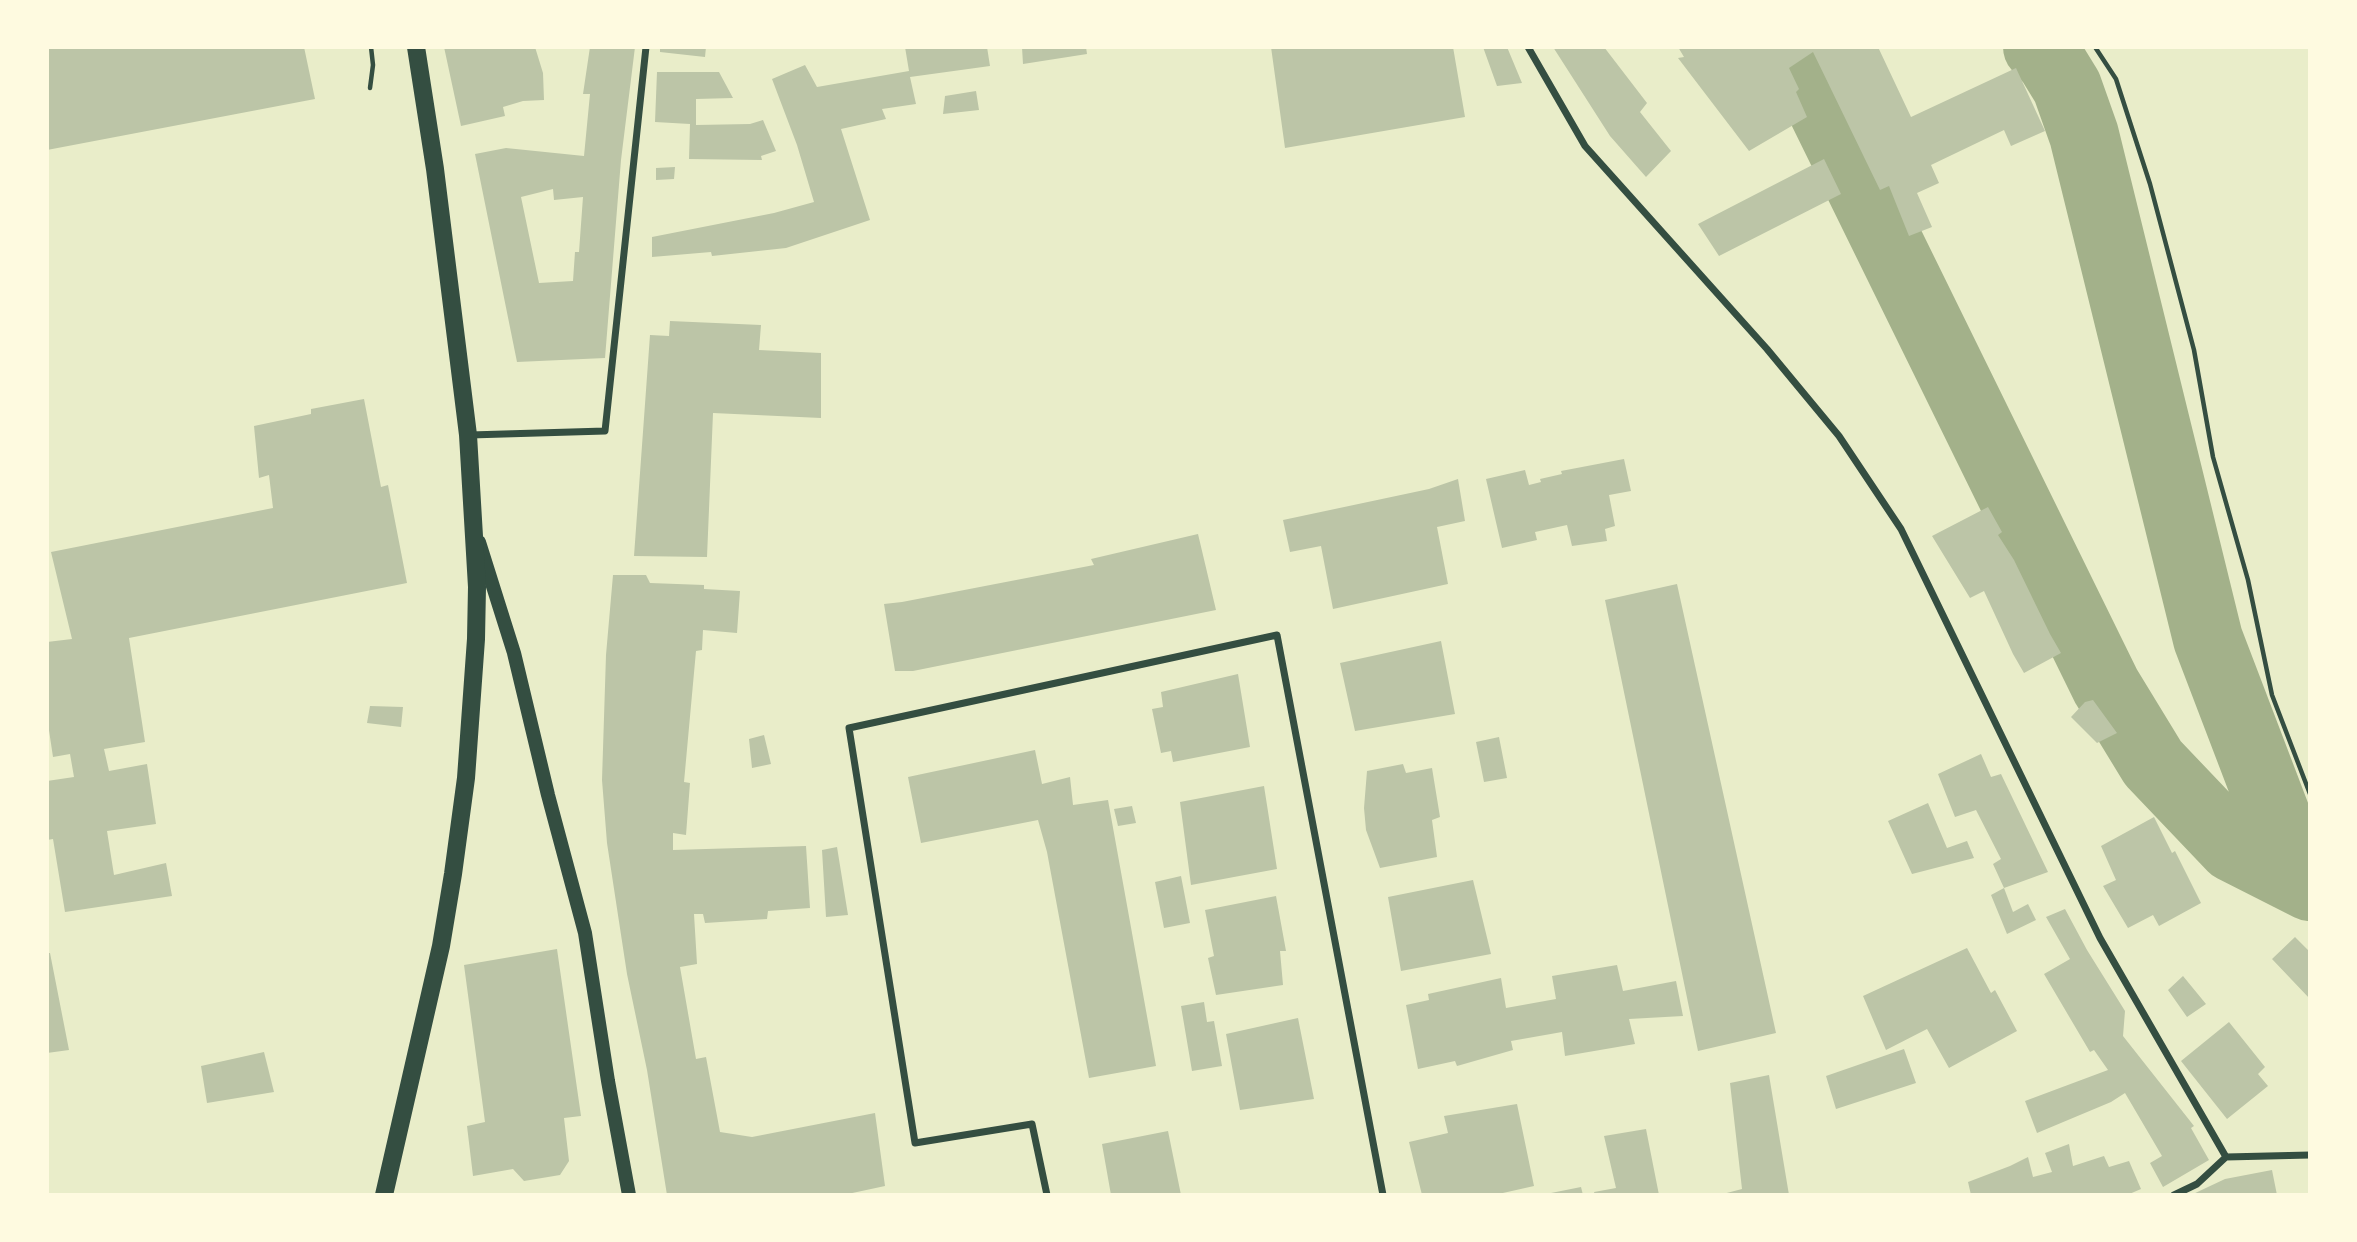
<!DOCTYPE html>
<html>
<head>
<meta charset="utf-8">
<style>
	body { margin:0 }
	#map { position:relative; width:2357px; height:1242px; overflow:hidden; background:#e9edc9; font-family:"Exo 2",sans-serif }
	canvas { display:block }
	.frame { position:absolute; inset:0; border:49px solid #fefae0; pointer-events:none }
</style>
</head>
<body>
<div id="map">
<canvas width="2357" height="1242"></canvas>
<div class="frame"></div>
</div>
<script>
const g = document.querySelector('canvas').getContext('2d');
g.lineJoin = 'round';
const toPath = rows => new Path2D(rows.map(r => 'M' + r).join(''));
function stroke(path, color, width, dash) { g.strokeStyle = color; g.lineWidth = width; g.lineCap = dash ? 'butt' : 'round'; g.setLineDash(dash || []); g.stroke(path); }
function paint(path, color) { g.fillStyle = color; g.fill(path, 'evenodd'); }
const river = toPath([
	[2038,47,2051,61,2067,87,2084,135,2208,639,2287,846,2310,878],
	[1799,61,2106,686,2153,763,2233,847,2310,886]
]);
const building = toPath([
	[56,47,304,47,315,99,47,150,47,49],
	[444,47,535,47,543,73,544,100,523,101,503,107,505,116,461,126],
	[590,47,635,47,621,160,605,358,517,362,475,154,506,148,584,156,590,94,583,94],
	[553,189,554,200,583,197,579,252,575,252,573,281,539,283,521,197],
	[660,47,706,47,705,57,660,52],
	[905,47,987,47,990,66,910,77,916,104,882,109,886,119,841,129,870,220,786,248,712,256,711,252,652,257,652,237,774,213,814,202,797,145,772,79,805,65,817,87,909,71],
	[1022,47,1086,47,1087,54,1023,64],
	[1271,47,1453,47,1465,117,1285,148],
	[1483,47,1507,47,1522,83,1497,86],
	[1553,47,1604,47,1647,103,1640,112,1671,151,1646,177,1610,136],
	[1678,47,1878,47,1911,117,2016,68,2045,131,2011,146,2004,130,1931,165,1939,183,1917,193,1932,227,1909,236,1889,186,1880,190,1813,52,1789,68,1799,89,1796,92,1807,117,1749,151,1678,58,1684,57],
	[657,72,719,72,733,98,696,99,696,125,750,124,763,120,776,151,761,156,762,160,689,159,690,124,655,122],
	[976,91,979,110,943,114,945,96],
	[1824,159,1841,194,1719,256,1698,224],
	[675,167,674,179,656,180,656,168],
	[670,321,761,325,759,350,821,353,821,418,713,413,707,557,634,556,650,335,669,336],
	[364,399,381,487,388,485,407,583,129,638,145,742,104,749,109,771,147,764,156,824,107,831,114,875,166,863,172,896,65,912,53,839,47,840,47,781,74,777,70,754,53,757,47,717,47,642,72,639,51,552,273,508,269,475,259,478,254,426,311,414,311,409],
	[1624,459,1631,491,1609,495,1615,526,1605,529,1607,541,1572,546,1567,525,1535,532,1537,540,1502,548,1486,479,1525,470,1529,485,1541,482,1540,479,1562,474,1561,471],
	[1458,479,1465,521,1437,527,1448,584,1333,609,1321,546,1290,552,1283,520,1429,489],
	[1988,507,2002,532,1998,535,2014,560,2050,634,2061,653,2024,673,2013,654,1984,591,1970,598,1932,536],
	[1198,534,1216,610,913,671,895,671,884,604,902,602,1094,565,1091,559],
	[613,575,646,575,650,583,704,585,704,589,740,591,737,633,703,630,702,650,696,651,684,782,690,783,686,835,673,833,673,850,806,846,810,908,768,911,767,919,705,923,703,914,694,914,697,964,680,967,696,1059,706,1057,720,1132,752,1137,875,1113,885,1186,843,1195,667,1195,647,1070,627,974,607,843,602,780,606,655],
	[1677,584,1776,1033,1698,1051,1605,600],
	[1441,641,1455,714,1355,731,1340,663],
	[1238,674,1250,747,1173,762,1171,751,1161,753,1152,709,1163,707,1161,692],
	[2093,700,2117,733,2097,743,2071,717,2085,702],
	[370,706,403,707,401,727,367,723],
	[764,735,771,764,752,768,749,739],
	[1499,737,1507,778,1484,782,1476,742],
	[1035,750,1042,784,1070,777,1073,805,1108,800,1156,1066,1089,1078,1047,852,1038,820,921,843,908,777],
	[1981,754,1991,777,2001,774,2048,872,2004,888,1993,864,2001,859,1976,810,1955,817,1938,774],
	[1403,764,1406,773,1432,768,1440,817,1432,820,1437,857,1380,868,1366,830,1364,808,1367,771],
	[1264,786,1277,869,1191,885,1180,802],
	[1928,803,1947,848,1967,841,1974,858,1912,874,1888,821],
	[1132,806,1136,823,1118,826,1114,809],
	[2154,817,2172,853,2175,851,2201,903,2159,926,2153,915,2128,928,2103,886,2116,880,2101,846],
	[837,847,848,915,826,917,822,850],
	[1181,876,1190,923,1164,928,1155,882],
	[1473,880,1491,954,1401,971,1388,897],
	[2004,888,2013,912,2028,904,2036,920,2007,934,1991,895],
	[1276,896,1286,951,1280,951,1283,985,1216,995,1208,958,1214,956,1205,910],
	[2065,909,2087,950,2125,1011,2123,1036,2194,1126,2191,1128,2209,1160,2163,1187,2150,1163,2162,1156,2125,1093,2111,1102,2037,1133,2025,1101,2108,1070,2094,1050,2090,1052,2044,974,2070,959,2046,917],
	[2295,937,2310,952,2310,999,2272,959],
	[1967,948,1991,993,1995,990,2017,1031,1949,1068,1927,1029,1886,1050,1863,996],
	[557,949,581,1116,564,1118,569,1161,560,1175,524,1181,513,1169,473,1176,467,1126,485,1122,464,965],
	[47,953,50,953,69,1050,47,1053],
	[1617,965,1623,991,1676,981,1683,1016,1629,1019,1635,1044,1565,1056,1562,1032,1511,1041,1513,1050,1457,1066,1455,1061,1418,1069,1406,1005,1429,1000,1428,994,1501,978,1506,1008,1556,999,1552,976],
	[2183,976,2206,1004,2187,1017,2168,990],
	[1204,1002,1207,1022,1214,1021,1222,1066,1192,1071,1181,1006],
	[1298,1018,1314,1099,1240,1110,1226,1034],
	[2229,1022,2265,1067,2258,1074,2268,1086,2227,1119,2181,1061],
	[1904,1049,1916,1083,1836,1109,1826,1076],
	[264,1052,274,1092,207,1103,201,1066],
	[1769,1075,1789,1195,1719,1195,1742,1189,1730,1083],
	[1517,1104,1534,1186,1494,1195,1422,1195,1409,1142,1448,1133,1444,1116],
	[1646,1129,1659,1195,1595,1195,1594,1192,1616,1188,1604,1136],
	[1168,1131,1181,1195,1111,1195,1102,1144],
	[2069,1144,2073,1166,2104,1156,2109,1167,2129,1161,2141,1189,2127,1195,1971,1195,1968,1182,2010,1166,2028,1157,2033,1177,2052,1172,2045,1153],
	[2272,1170,2277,1195,2191,1195,2225,1179],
	[1581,1187,1583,1195,1546,1195,1546,1194]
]);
const path = toPath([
	[2095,47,2116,79,2150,184,2194,350,2213,457,2248,580,2272,695,2310,794],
	[370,88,373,65,371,47]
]);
const minor = toPath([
	[1528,47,1585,146,1767,349,1839,436,1901,529,2100,938,2226,1157],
	[470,435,605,431,646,47],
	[1047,1195,1032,1124,915,1143,849,728,1277,635,1383,1195],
	[2174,1195,2197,1184,2226,1157,2310,1155]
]);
const secondary = toPath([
	[479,542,514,653,548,795,585,933,608,1081,629,1195]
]);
const primary = toPath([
	[384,1195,441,946,453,874,466,778,476,639,477,587,468,435,435,169,416,47]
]);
stroke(river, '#a3b18a', 70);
paint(building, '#bcc5a7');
stroke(path, '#344e41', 4.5);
stroke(minor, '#344e41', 7);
stroke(secondary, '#344e41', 14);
stroke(primary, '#344e41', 18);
</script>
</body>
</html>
